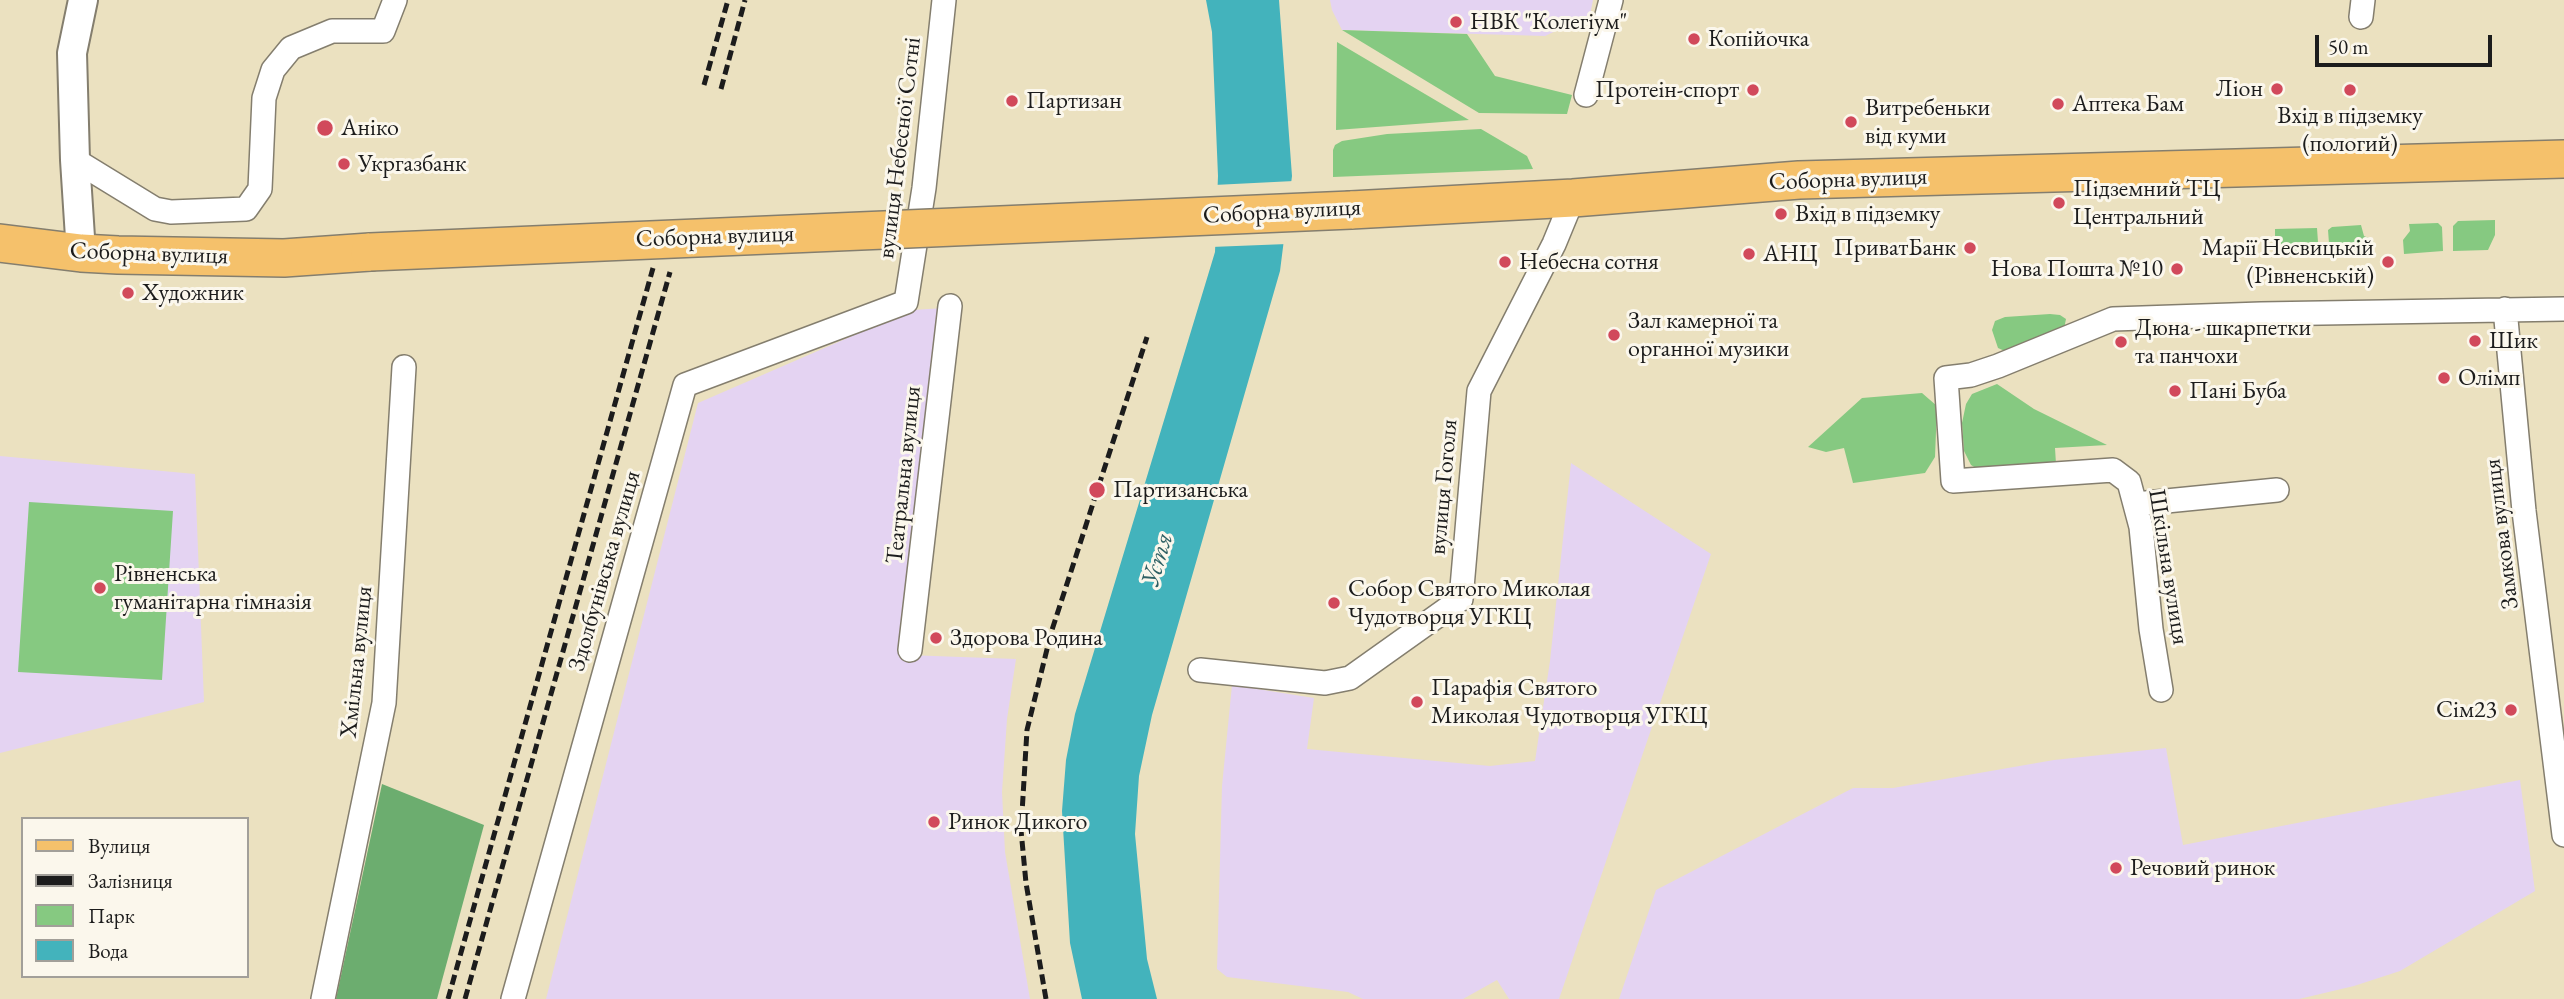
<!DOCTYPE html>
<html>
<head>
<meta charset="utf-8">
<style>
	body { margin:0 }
	#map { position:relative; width:2564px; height:999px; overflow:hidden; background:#ebe1c0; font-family:"EB Garamond",serif }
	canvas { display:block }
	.legend { position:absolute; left:21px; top:817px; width:228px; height:161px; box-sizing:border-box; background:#fbf7ec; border:2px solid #a29f99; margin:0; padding:9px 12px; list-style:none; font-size:21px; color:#1c1c1c }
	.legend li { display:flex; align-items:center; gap:14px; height:35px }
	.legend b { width:35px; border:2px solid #a29f99 }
	.scale { position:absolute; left:2315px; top:35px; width:177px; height:32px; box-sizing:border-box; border:4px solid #1c1c1c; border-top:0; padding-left:9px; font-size:21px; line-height:24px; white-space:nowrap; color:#1c1c1c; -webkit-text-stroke:5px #fbf7ec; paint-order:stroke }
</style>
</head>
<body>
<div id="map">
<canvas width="2564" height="999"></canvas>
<ul class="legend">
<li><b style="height:9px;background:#f5c16b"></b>Вулиця</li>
<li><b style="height:9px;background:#1c1c1c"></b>Залізниця</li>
<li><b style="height:19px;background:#86c981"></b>Парк</li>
<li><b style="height:19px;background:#43b3bc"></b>Вода</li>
</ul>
<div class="scale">50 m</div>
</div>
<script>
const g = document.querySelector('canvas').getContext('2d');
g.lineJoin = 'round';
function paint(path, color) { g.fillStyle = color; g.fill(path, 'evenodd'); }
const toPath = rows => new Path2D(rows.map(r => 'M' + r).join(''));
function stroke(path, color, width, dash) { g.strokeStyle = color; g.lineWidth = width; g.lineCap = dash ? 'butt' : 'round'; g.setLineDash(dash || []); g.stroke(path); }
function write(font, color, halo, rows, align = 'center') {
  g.font = font + ' "EB Garamond",serif'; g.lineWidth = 6; g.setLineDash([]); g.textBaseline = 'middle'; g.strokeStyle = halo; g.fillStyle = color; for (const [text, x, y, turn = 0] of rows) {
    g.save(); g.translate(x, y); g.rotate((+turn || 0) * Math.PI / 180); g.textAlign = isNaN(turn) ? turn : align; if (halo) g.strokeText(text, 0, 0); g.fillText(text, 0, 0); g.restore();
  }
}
const built = toPath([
	[1330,0,1593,0,1590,15,1545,36,1342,30,1332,10],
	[945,308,907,655,1016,659,1007,719,1002,792,1005,852,1030,999,546,999,698,403,912,310],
	[0,456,195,474,204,702,0,753],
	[1571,463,1711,554,1559,999,1509,999,1497,980,1463,999,1363,999,1348,992,1227,977,1217,969,1222,786,1232,685,1314,698,1307,749,1490,766,1535,761,1550,661],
	[2166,748,2183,845,2520,780,2535,891,2400,971,2354,986,2299,999,1619,999,1656,890,1853,788,1893,788,2054,760]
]);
const green = toPath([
	[1342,30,1467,34,1495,76,1572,95,1567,114,1479,113],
	[1337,42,1469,120,1336,130],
	[1481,129,1527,156,1533,169,1333,177,1333,150,1335,145,1342,141,1387,134],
	[2495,220,2495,235,2488,250,2453,251,2453,226,2458,221],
	[2438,223,2442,227,2443,251,2404,254,2403,240,2410,231,2409,224],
	[2361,225,2364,236,2373,240,2374,255,2330,257,2328,230,2332,227],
	[2317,228,2319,256,2280,257,2275,250,2275,229],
	[2050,314,2060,315,2066,319,2064,329,2007,352,1998,348,1992,330,1995,321,2005,317],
	[1997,384,2034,409,2107,445,2055,448,2056,464,1981,471,1971,465,1964,451,1962,423,1966,404,1972,394],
	[1922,393,1937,406,1935,457,1925,473,1853,483,1844,448,1826,452,1808,447,1862,398],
	[29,502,173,511,162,680,18,672]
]);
const forest = toPath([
	[382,784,484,825,437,999,336,999]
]);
const water = toPath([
	[1206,0,1279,0,1292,176,1280,271,1152,715,1139,776,1135,834,1147,959,1157,999,1082,999,1070,943,1062,811,1066,760,1075,714,1215,252,1218,176,1212,32]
]);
const pier = toPath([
	[1294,181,1287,244,1211,247,1214,185]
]);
const minor = toPath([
	[2361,17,2363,0],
	[1586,95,1611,0],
	[75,160,155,209,171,212,246,209,260,189,264,98,273,70,291,48,332,31,383,31,395,0],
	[2505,309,2524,511,2564,835],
	[2136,504,2277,490],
	[910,650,950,306],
	[1200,670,1325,683,1350,678,1461,599,1479,391,1554,244,1573,198],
	[2161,690,2151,629,2141,527,2129,482,2113,470,1953,481,1946,378,1971,375,1998,366,2113,319,2261,314,2564,309],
	[323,999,384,703,404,367],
	[513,999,685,385,906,302,924,188,944,0]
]);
const tertiary = toPath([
	[81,253,75,160,72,53,83,0]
]);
const primary = toPath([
	[1351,210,1573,198,1799,180,2564,159],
	[0,243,81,253,118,255,284,258,370,252]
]);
const rail = toPath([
	[704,85,728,0],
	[721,89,745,0],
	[448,999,653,268],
	[465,999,670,272],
	[1046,999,1026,883,1021,830,1027,730,1051,633,1147,337]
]);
const primaryBridge = toPath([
	[370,252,1351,210]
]);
const markers = [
	[1456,22,7,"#d1495b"],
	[1694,39,7,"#d1495b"],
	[2277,89,7,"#d1495b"],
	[1753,90,7,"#d1495b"],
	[2350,90,7,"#d1495b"],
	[1012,101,7,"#d1495b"],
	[2058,104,7,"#d1495b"],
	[1851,122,7,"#d1495b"],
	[325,128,9,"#d1495b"],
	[344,164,7,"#d1495b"],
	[2059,203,7,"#d1495b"],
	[1781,214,7,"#d1495b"],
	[1970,248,7,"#d1495b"],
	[1749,254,7,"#d1495b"],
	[1505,262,7,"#d1495b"],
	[2388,262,7,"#d1495b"],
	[2177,269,7,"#d1495b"],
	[128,293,7,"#d1495b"],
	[1614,335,7,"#d1495b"],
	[2475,341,7,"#d1495b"],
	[2121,342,7,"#d1495b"],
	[2444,378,7,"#d1495b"],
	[2175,391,7,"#d1495b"],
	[1097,490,9,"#d1495b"],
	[100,588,7,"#d1495b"],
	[1334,603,7,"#d1495b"],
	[936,638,7,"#d1495b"],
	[1417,702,7,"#d1495b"],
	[2511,710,7,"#d1495b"],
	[934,822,7,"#d1495b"],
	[2116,868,7,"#d1495b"]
];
const poiNames = [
	["НВК \"Колегіум\"",1470,22],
	["Копійочка",1708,39],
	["Ліон",2263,89,"right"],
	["Протеін-спорт",1739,90,"right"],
	["Партизан",1026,101],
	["Аптека Бам",2072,104],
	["Витребеньки",1865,108],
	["від куми",1865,136],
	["Вхід в підземку",2350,116,"center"],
	["(пологий)",2350,144,"center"],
	["Аніко",341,128],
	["Укргазбанк",358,164],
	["Підземний ТЦ",2073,189],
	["Центральний",2073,217],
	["Вхід в підземку",1795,214],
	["ПриватБанк",1956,248,"right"],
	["Марії Несвицькій",2374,248,"right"],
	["(Рівненській)",2374,276,"right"],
	["АНЦ",1763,254],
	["Небесна сотня",1519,262],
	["Нова Пошта №10",2163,269,"right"],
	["Художник",142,293],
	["Зал камерної та",1628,321],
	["органної музики",1628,349],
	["Дюна - шкарпетки",2135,328],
	["та панчохи",2135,356],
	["Шик",2489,341],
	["Олімп",2458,378],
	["Пані Буба",2189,391],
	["Партизанська",1113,490],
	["Рівненська",114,574],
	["гуманітарна гімназія",114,602],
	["Собор Святого Миколая",1348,589],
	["Чудотворця УГКЦ",1348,617],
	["Здорова Родина",950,638],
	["Парафія Святого",1431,688],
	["Миколая Чудотворця УГКЦ",1431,716],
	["Сім23",2497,710,"right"],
	["Ринок Дикого",948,822],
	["Речовий ринок",2130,868]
];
const streetNames = [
	["вулиця Небесної Сотні",900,148,-83],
	["Соборна вулиця",1848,180,-2],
	["Соборна вулиця",1282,212,-3],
	["Соборна вулиця",715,237,-2],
	["Соборна вулиця",149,254,2],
	["Театральна вулиця",904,475,-84],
	["вулиця Гоголя",1444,487,-85],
	["Замкова вулиця",2502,534,-97],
	["Шкільна вулиця",2168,567,81],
	["Здолбунівська вулиця",605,571,-74],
	["Хмільна вулиця",357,662,-84]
];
const waterNames = [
	["Устя",1158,560,-73]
];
paint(built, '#e4d3f2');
paint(green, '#86c981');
paint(forest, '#6cad6f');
paint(water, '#43b3bc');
paint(pier, '#ebe1c0');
stroke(minor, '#847e6e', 26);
stroke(tertiary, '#847e6e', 32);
stroke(primary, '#847e6e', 40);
stroke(minor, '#fff', 23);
stroke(tertiary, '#fff', 28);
stroke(primary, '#f5c16b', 37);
stroke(rail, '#1c1c1c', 5, [10, 5]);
stroke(primaryBridge, '#847e6e', 40, []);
stroke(primaryBridge, '#f5c16b', 37);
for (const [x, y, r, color] of markers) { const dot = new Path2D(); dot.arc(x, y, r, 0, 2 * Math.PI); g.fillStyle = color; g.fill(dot); stroke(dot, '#fbf7ec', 2.5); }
write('24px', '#1c1c1c', '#fbf7ec', poiNames, 'left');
write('24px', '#1c1c1c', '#fbf7ec', streetNames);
write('italic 26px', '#2e6064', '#fbf7ec', waterNames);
</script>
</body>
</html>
